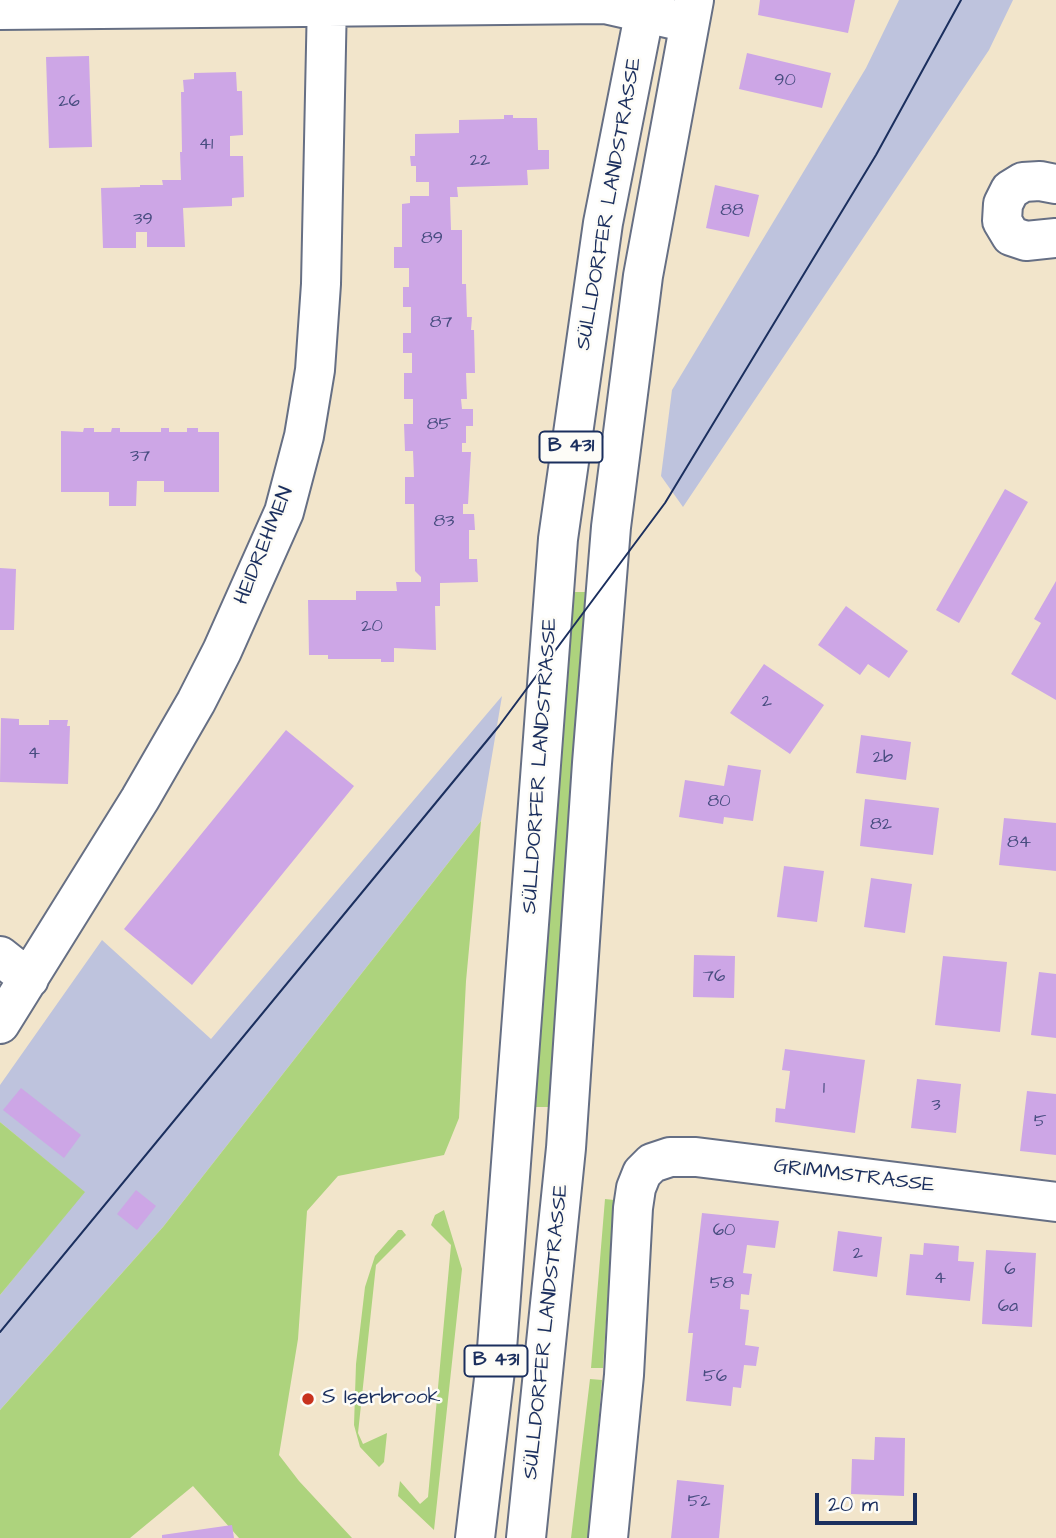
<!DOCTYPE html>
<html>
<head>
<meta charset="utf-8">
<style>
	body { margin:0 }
	#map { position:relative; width:1056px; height:1538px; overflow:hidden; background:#f2e5cb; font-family:"Architects Daughter",sans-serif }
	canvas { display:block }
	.scale { position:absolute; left:815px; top:1493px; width:102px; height:32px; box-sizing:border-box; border:4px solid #1b2f5e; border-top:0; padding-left:9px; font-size:21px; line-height:24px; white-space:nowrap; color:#1b2f5e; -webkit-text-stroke:5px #fdfcf7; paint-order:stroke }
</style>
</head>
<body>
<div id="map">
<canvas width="1056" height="1538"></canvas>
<div class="scale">20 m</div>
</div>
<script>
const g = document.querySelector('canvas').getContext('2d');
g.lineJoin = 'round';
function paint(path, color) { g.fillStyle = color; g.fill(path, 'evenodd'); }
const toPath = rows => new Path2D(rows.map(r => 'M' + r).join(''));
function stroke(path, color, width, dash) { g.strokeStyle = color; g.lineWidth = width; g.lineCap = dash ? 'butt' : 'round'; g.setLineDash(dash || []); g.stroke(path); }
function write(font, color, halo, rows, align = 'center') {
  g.font = font + ' "Architects Daughter",sans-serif'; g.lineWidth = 5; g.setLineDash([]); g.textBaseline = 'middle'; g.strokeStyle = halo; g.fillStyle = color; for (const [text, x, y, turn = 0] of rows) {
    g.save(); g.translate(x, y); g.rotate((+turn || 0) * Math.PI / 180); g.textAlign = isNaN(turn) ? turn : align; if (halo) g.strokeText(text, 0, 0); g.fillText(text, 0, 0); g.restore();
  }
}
const industrial = toPath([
	[899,0,1013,0,989,50,683,507,661,476,672,390,866,68],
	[502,696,481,821,163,1227,0,1410,0,1295,84,1192,0,1122,0,1085,102,940,211,1039]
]);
const green = toPath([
	[574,592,585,592,576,714,574,781,550,1107,536,1107,542,978],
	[481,821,466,981,459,1118,444,1155,338,1176,307,1211,298,1339,279,1455,299,1481,352,1538,239,1538,193,1486,130,1538,0,1538,0,1410,163,1227],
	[0,1122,85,1192,0,1295],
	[605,1199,614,1200,603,1368,591,1368],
	[444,1210,462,1269,434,1530,398,1496,400,1481,420,1504,428,1497,451,1245,431,1225,435,1215],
	[398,1230,402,1230,406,1235,376,1265,358,1433,363,1444,387,1433,384,1462,379,1467,360,1447,354,1425,356,1364,365,1287,375,1256],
	[590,1379,602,1380,590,1524,589,1538,571,1538]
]);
const building = toPath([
	[760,0,855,0,848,33,758,15],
	[747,53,831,73,822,108,739,89],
	[89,56,92,147,49,148,46,57],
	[236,72,237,91,242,91,243,135,230,136,230,156,243,156,244,197,232,198,232,206,183,208,185,247,147,247,147,232,136,232,136,248,103,248,101,188,140,187,140,185,163,185,162,180,181,180,180,152,182,152,181,92,184,92,183,80,194,79,194,73],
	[504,115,513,115,513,118,537,118,538,150,549,150,549,169,527,170,528,185,457,187,458,197,450,197,451,230,462,230,462,284,466,284,467,317,472,317,471,330,474,330,475,373,466,373,467,399,461,399,462,409,473,409,473,426,466,426,466,443,462,443,462,452,471,452,468,504,463,504,463,514,474,514,475,530,469,530,469,559,477,559,478,582,440,583,440,606,435,606,436,650,394,648,394,662,381,662,381,659,328,659,328,655,309,655,308,600,356,600,356,591,397,591,396,582,421,582,421,577,415,571,414,504,405,504,405,477,414,477,413,451,405,451,404,424,413,424,413,399,404,399,404,373,412,373,412,353,403,353,403,333,411,333,411,307,403,307,403,287,409,287,409,268,394,268,394,247,402,247,402,204,410,203,410,196,429,196,429,182,416,182,416,166,411,166,410,156,415,156,415,134,459,133,459,120,504,119],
	[715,185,759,195,749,237,706,228],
	[84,428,94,428,94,432,111,432,112,428,120,428,120,432,161,432,161,428,169,428,169,432,187,432,187,428,198,428,198,432,219,432,219,492,164,492,164,481,137,481,136,506,109,506,109,492,61,492,61,431,83,432],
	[1005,489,1028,502,959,623,936,610],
	[0,568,16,569,14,630,0,630],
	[1056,581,1056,700,1011,674,1041,623,1034,619],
	[846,606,908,651,889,678,868,664,860,675,818,645],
	[764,664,824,705,790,754,730,713],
	[1,718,19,719,19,725,49,725,49,720,68,720,67,726,70,726,68,784,0,782],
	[286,730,354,786,192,985,124,929],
	[861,735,911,742,906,780,856,773],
	[728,765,761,770,753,821,724,817,723,824,679,817,685,780,724,786],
	[865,799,939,808,933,855,860,846],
	[1004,818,1056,823,1056,871,999,865],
	[784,866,824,871,817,922,777,917],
	[871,878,912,884,905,933,864,927],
	[694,955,735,956,734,998,693,997],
	[943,956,1007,962,1000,1032,935,1025],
	[1039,972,1056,974,1056,1038,1031,1035],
	[785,1049,865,1060,855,1133,775,1122,776,1108,785,1109,790,1071,782,1070],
	[917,1079,961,1084,956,1133,911,1128],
	[21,1088,81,1135,64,1158,3,1110],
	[1027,1091,1056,1094,1056,1155,1020,1151],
	[136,1190,156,1206,137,1230,117,1214],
	[702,1213,779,1221,775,1248,747,1245,743,1273,752,1274,749,1295,741,1294,740,1309,749,1310,745,1345,759,1347,756,1366,744,1365,741,1388,733,1387,731,1406,686,1401,693,1333,688,1333],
	[838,1231,882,1237,877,1277,833,1271],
	[924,1243,959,1246,958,1261,974,1262,970,1301,906,1295,910,1254,923,1255],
	[986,1250,1036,1253,1032,1327,982,1324],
	[875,1437,905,1438,904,1496,851,1494,852,1459,874,1460],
	[677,1480,724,1485,719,1538,671,1538],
	[232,1525,234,1538,162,1538,162,1535]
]);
const street = toPath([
	[0,10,605,4,689,23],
	[1056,184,1040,181,1023,182,1010,190,1003,204,1002,221,1011,236,1026,241,1056,238],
	[0,956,29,979],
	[0,1024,140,799,196,702,222,651,284,512,304,436,315,370,321,284,327,0],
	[608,1538,624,1375,633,1208,636,1188,642,1173,652,1163,670,1157,696,1157,1056,1202]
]);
const primary = toPath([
	[475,1538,496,1362,558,539,603,223,647,0],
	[526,1538,566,1148,592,763,611,527,643,276,694,0]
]);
const tram = toPath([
	[0,1332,499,726,665,503,876,155,961,0]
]);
const markers = [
	[308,1399,7,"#c8321e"]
];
const numberNames = [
	["90",785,81],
	["26",69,102],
	["41",206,145],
	["22",480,161],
	["88",732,211],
	["39",143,220],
	["89",432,239],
	["87",441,323],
	["85",439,425],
	["37",140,457],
	["83",444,522],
	["20",372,627],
	["2",767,702],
	["4",34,754],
	["2b",883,758],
	["80",719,802],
	["82",881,825],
	["84",1019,843],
	["76",714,977],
	["1",824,1089],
	["3",936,1106],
	["5",1040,1122],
	["60",724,1231],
	["2",858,1254],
	["6",1010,1270],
	["4",940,1279],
	["58",722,1284],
	["6a",1008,1307],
	["56",715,1377],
	["52",699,1502]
];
const shields = [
	[571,447,63],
	[496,1361,63]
];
const shieldNames = [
	["B 431",571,447],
	["B 431",496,1361]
];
const streetNames = [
	["SÜLLDORFER LANDSTRASSE",610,204,-80],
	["HEIDREHMEN",265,546,-68],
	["SÜLLDORFER LANDSTRASSE",541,766,-86],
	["GRIMMSTRASSE",854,1177,7],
	["SÜLLDORFER LANDSTRASSE",547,1332,-84]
];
const poiNames = [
	["S Iserbrook",322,1399]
];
paint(industrial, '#bec3dd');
paint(green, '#add37d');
paint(building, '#cda6e6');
stroke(street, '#666f84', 42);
stroke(primary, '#666f84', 42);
stroke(street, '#fff', 38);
stroke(primary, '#fff', 38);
stroke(tram, '#1b2f5e', 2);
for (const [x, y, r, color] of markers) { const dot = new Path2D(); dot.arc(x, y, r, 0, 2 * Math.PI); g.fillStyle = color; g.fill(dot); stroke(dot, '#fdfcf7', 2.5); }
write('18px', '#484d80', null, numberNames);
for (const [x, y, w] of shields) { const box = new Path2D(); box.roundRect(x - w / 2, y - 15.5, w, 31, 5); g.fillStyle = '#fdfcf7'; g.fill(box); stroke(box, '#1b2f5e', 2); }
write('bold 19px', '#1b2f5e', null, shieldNames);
write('21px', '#1b2f5e', '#fdfcf7', streetNames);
write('21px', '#1b2f5e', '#fdfcf7', poiNames, 'left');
</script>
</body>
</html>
